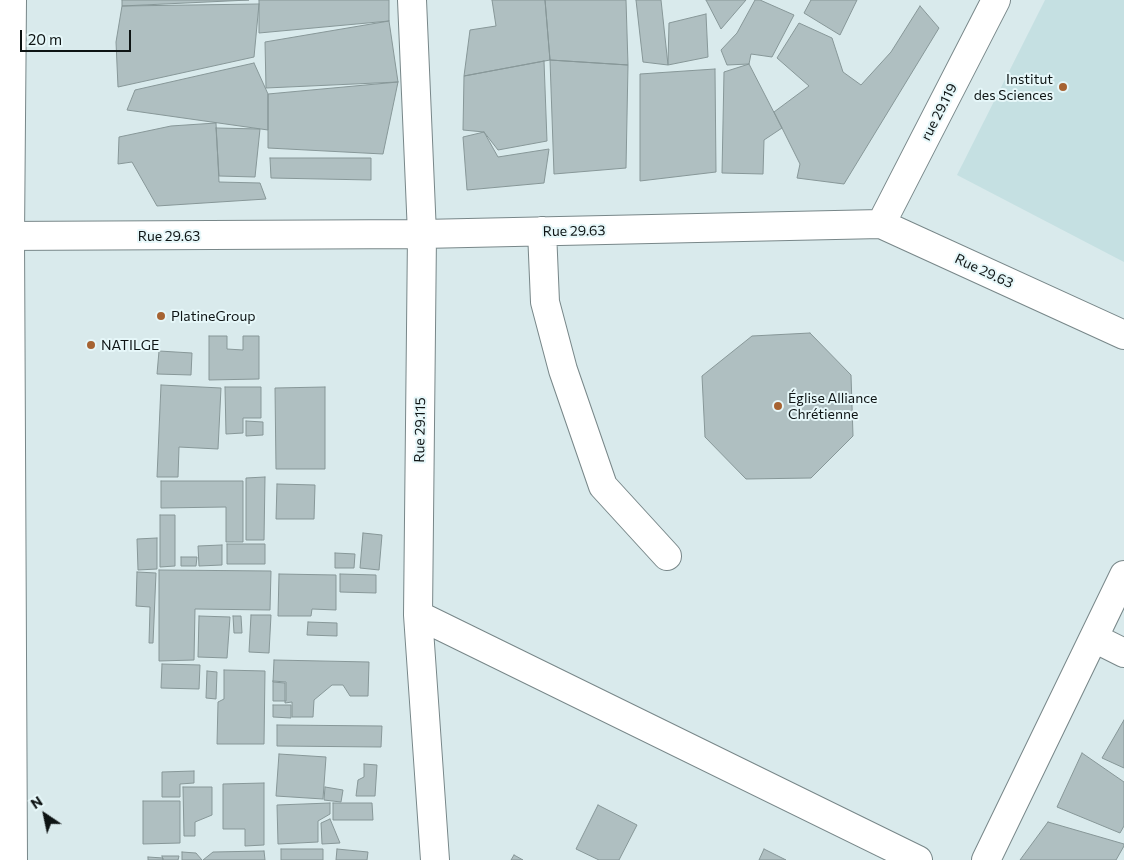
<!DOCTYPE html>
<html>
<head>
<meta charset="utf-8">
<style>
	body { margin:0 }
	#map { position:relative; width:1124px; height:860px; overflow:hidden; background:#d9eaec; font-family:Commissioner,sans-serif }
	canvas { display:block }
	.north { position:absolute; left:20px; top:790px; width:50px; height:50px; -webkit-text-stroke:4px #e6f7f9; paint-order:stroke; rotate:326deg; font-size:14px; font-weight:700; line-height:20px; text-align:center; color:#0e1414 }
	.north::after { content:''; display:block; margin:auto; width:18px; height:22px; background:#0e1414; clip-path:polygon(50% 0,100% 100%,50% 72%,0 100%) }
	.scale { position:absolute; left:20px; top:30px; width:111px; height:22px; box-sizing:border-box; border:2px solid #0e1414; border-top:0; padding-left:6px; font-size:15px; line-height:18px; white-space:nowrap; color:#0e1414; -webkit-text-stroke:4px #e6f7f9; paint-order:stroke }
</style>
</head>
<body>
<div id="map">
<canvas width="1124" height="860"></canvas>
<div class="north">N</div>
<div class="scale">20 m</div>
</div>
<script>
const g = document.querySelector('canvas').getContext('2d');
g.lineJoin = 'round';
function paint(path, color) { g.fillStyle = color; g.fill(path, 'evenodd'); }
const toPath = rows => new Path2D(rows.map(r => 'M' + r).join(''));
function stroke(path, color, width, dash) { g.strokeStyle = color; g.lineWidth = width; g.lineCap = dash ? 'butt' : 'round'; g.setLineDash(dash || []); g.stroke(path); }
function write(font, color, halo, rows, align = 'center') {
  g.font = font + ' Commissioner,sans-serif'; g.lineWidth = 4; g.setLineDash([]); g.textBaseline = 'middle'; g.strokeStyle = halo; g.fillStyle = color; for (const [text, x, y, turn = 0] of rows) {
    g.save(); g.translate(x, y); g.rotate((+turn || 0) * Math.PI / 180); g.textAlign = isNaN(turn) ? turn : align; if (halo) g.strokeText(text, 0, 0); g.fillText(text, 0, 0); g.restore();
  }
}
const built = toPath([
	[1045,0,1124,0,1124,262,957,175]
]);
const building = toPath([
	[122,0,249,0,122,6,122,0],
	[259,0,389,0,389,21,259,33,259,0],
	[492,0,545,0,550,60,464,76,470,30,496,26,492,0],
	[545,0,626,0,628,65,550,60,545,0],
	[636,0,661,0,668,65,643,62,636,0],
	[706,0,746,0,721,29,706,0],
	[755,0,760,0,794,15,772,57,751,54,749,64,727,65,721,50,737,33,755,0],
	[811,0,857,0,840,35,804,13,811,0],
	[259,4,254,57,118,87,116,42,122,6,259,4],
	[920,6,939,28,844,184,797,178,800,164,774,112,809,86,777,58,799,23,832,38,843,72,861,85,891,52,920,6],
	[706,14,708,57,668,65,669,23,706,14],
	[389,21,398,82,266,88,265,42,389,21],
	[550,60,628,65,626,168,554,174,550,60],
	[544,61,547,141,498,150,484,132,463,130,464,76,544,61],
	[254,63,268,94,268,130,127,110,135,90,254,63],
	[749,64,782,128,764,140,763,174,722,173,724,72,749,64],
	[715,69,716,172,640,181,640,74,715,69],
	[398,82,383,154,268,148,268,94,398,82],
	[216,123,219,182,260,183,266,199,157,206,132,162,118,164,119,137,171,126,216,123],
	[216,128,260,129,255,177,219,176,216,128],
	[484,132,498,157,549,149,544,183,467,190,463,137,484,132],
	[270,158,371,158,371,180,271,178,270,158],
	[810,333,851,375,853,436,811,478,746,479,705,437,702,376,752,336,810,333],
	[209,336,227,336,227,349,243,350,243,336,259,336,259,379,209,380,209,336],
	[159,351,192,353,191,375,157,374,159,351],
	[161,385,221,388,218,449,179,447,178,477,157,477,161,385],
	[225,387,261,387,261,418,243,418,243,433,226,434,225,387],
	[325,387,325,469,276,469,275,388,325,387],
	[246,421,263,422,263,435,246,436,246,421],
	[265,477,264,540,246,540,246,478,265,477],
	[161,481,243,481,243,542,226,542,226,507,161,508,161,481],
	[277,484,315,485,314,519,276,519,277,484],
	[160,515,175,515,175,566,160,567,160,515],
	[363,533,382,535,379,570,360,568,363,533],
	[157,538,157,569,138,570,137,539,157,538],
	[227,544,265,544,265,564,227,564,227,544],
	[222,545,222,565,199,566,198,546,222,545],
	[335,553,355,554,354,568,335,568,335,553],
	[181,557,197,557,196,566,181,566,181,557],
	[159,570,271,571,270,610,195,609,194,660,159,661,159,570],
	[137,572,156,573,153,643,149,643,150,607,136,606,137,572],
	[279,574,336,575,336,610,312,609,311,616,278,616,279,574],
	[340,574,376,575,376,593,340,592,340,574],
	[251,615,271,615,269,653,249,652,251,615],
	[199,616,230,617,227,658,198,657,199,616],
	[233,616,241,616,242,633,234,633,233,616],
	[308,622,337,623,337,636,307,635,308,622],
	[274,660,369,662,368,696,350,696,343,685,332,685,314,700,313,717,292,717,292,702,285,703,285,683,273,682,274,660],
	[162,664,200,665,199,689,161,688,162,664],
	[224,670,265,671,264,744,217,744,218,702,224,699,224,670],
	[207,671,217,672,216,699,206,698,207,671],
	[273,681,286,682,286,701,273,701,273,681],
	[273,705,291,705,291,718,273,717,273,705],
	[1124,720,1124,768,1102,758,1124,720],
	[277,725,382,726,381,747,277,746,277,725],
	[1082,753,1124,782,1124,826,1120,833,1057,807,1082,753],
	[279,754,326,757,323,799,276,796,279,754],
	[364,764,377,765,375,796,356,796,358,780,364,777,364,764],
	[194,771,194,783,180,784,180,797,162,797,162,772,194,771],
	[264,783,264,845,245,846,245,829,223,829,223,784,264,783],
	[183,787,212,787,212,815,195,822,195,836,184,836,183,787],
	[325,787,343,790,341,802,324,800,325,787],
	[143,801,180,801,180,843,143,844,143,801],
	[330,803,330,814,318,821,318,842,278,844,277,805,330,803],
	[333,803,372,803,373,820,333,820,333,803],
	[598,805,637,825,619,860,599,860,576,849,598,805],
	[330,819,340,843,322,844,321,823,330,819],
	[1048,822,1124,844,1124,846,1116,860,1020,860,1048,822],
	[281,849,323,849,323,860,281,860,281,849],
	[337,849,368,852,367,860,336,860,337,849],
	[764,849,786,860,759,860,764,849],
	[264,851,265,860,203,860,213,852,264,851],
	[182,852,196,853,202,860,182,860,182,852],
	[514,855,523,860,511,860,514,855],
	[162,856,179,856,178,860,163,860,162,856],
	[148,857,163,858,163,860,148,860,148,857]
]);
const minor = toPath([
	[412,0,422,234,418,615,435,860],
	[881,224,996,0],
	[542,231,545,302,563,370,603,486,667,556],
	[0,236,422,234,881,224,1124,335],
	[418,615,918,860],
	[1094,638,1124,653],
	[986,860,1124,575]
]);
const major = toPath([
	[12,0,10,237,13,860]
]);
const markers = [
	[1063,87,5,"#a66332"],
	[161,316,5,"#a66332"],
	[91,345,5,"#a66332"],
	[778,406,5,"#a66332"]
];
const poiNames = [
	["Institut",1053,79,"right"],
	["des Sciences",1053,95,"right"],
	["PlatineGroup",171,316],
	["NATILGE",101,345],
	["Église Alliance",788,398],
	["Chrétienne",788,414]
];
const streetNames = [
	["rue 29.119",939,112,-63],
	["Rue 29.63",574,231,-1],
	["Rue 29.63",169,236],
	["Rue 29.63",984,271,25],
	["Rue 29.115",420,430,-89]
];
paint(built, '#c5e0e2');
paint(building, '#afbfc1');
stroke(building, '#879798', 1);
stroke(minor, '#788789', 30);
stroke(major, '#788789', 30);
stroke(minor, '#fff', 28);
stroke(major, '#fff', 28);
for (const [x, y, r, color] of markers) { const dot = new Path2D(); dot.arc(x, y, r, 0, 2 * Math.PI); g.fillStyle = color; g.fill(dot); stroke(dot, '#e6f7f9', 2); }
write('14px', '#0e1414', '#e6f7f9', poiNames, 'left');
write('14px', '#0e1414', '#e6f7f9', streetNames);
</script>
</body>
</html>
